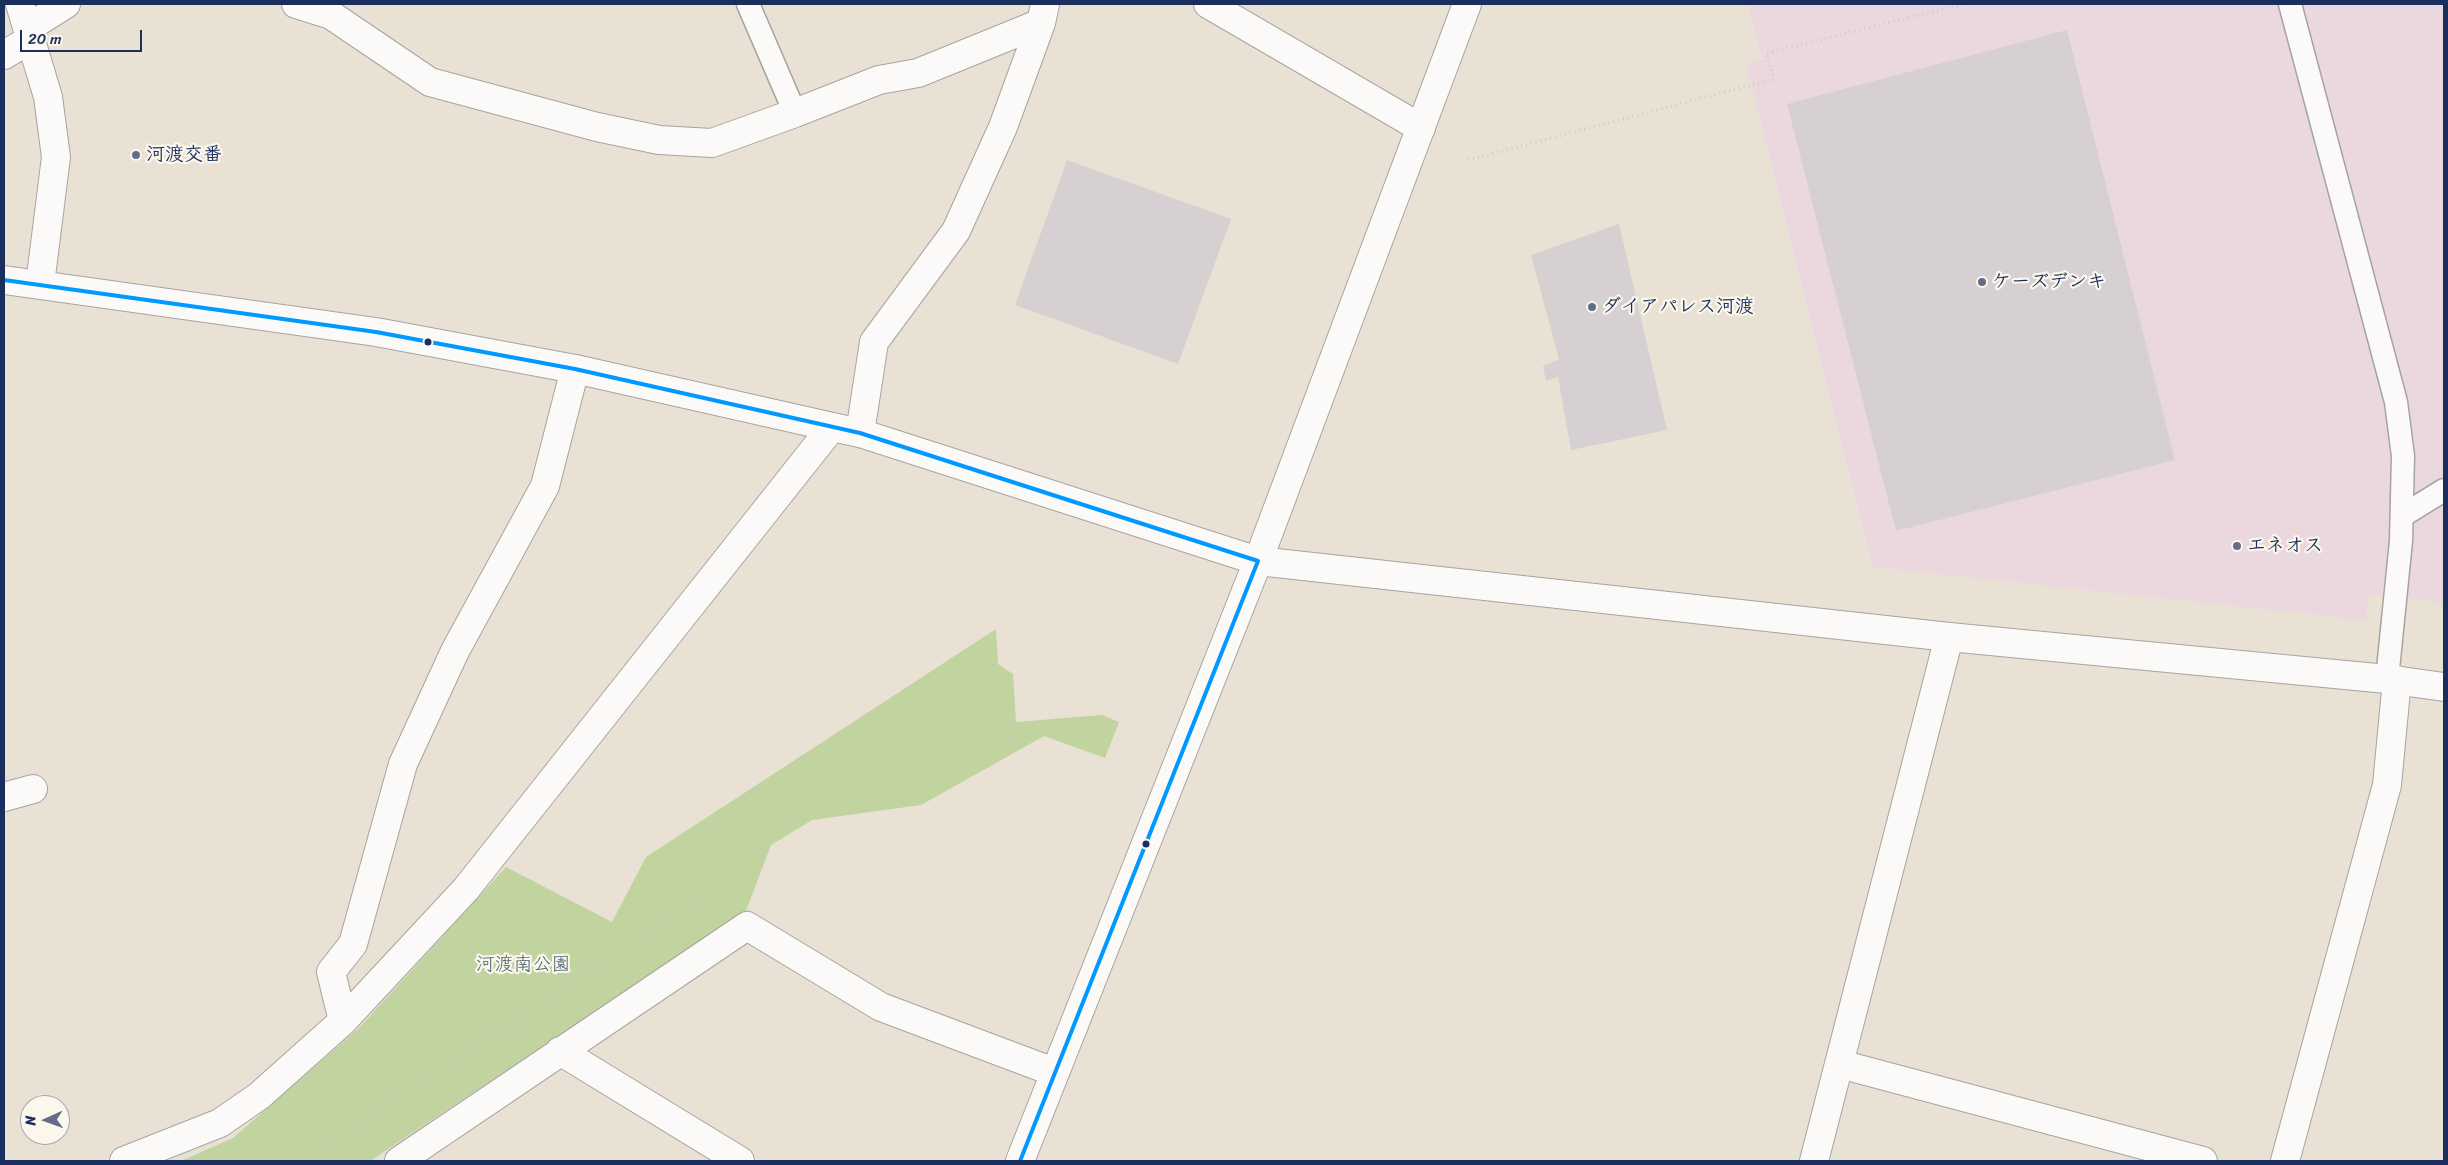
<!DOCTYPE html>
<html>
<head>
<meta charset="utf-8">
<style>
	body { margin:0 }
	#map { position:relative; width:2448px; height:1165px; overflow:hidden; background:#e9e1d3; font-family:Sriracha,sans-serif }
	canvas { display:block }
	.frame { position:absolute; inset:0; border:5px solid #1b2f5e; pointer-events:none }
	.north { position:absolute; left:20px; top:1095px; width:50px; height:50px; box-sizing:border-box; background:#fbf7ec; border:1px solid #a1a7b3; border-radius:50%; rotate:268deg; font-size:14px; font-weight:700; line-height:20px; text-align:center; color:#1b2f5e }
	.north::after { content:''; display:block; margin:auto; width:18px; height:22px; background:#636d87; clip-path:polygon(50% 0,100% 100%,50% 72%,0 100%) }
	.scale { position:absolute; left:20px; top:30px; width:122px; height:22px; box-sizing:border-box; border:2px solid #1b2f5e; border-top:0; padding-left:6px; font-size:15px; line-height:18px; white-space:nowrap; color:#1b2f5e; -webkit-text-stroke:4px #fbf7ec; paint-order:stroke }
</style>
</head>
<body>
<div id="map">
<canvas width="2448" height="1165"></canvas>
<div class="frame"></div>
<div class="north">N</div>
<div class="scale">20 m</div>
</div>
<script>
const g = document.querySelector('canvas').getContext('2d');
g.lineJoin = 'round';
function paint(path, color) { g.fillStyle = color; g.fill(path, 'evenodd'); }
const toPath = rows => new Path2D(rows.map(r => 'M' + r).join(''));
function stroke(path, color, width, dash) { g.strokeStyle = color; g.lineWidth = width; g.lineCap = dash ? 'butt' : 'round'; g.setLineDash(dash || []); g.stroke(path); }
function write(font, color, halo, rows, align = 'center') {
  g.font = font + ' Sriracha,"Klee One",sans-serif'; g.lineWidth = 4.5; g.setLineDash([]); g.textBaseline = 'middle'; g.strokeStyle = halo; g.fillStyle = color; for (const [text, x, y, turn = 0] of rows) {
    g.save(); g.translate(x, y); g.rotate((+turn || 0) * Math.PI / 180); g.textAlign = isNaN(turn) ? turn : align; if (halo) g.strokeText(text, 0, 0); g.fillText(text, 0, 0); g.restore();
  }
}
const built = toPath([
	[1748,4,2444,4,2444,603,2369,594,2365,620,1873,567,1746,64,1762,59]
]);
const green = toPath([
	[996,629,998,664,1013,674,1016,722,1102,715,1119,722,1105,758,1044,736,921,805,812,820,771,845,746,911,370,1161,181,1161,233,1138,359,1028,506,867,612,922,646,857]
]);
const building = toPath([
	[2067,30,2175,460,1896,531,1787,104],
	[1067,160,1231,219,1178,364,1015,305],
	[1619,224,1667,430,1571,450,1558,377,1546,381,1543,366,1559,359,1531,255]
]);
const path = toPath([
	[1468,160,1774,79,1766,53,1963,4],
	[510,1023,524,1033],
	[319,1151,333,1161],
	[303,1161,694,901,709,910]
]);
const service = toPath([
	[748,4,795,113],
	[2290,4,2396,402,2403,456,2401,541,2387,679],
	[2402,516,2444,490]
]);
const minor = toPath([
	[296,4,331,15,430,82,597,127,659,140,712,143,795,113,879,80,918,73,1041,23],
	[1208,4,1421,128],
	[28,28,66,4],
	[4,55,31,39],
	[860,433,874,342,956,231,1003,127,1041,23,1045,4],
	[4,797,33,789],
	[343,1021,331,972,353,944,403,764,455,651,545,486,575,369],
	[560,1051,740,1161],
	[1840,1064,2203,1161],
	[124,1161,220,1123,259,1096,343,1021,466,889,832,427],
	[399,1161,747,926,881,1007,1054,1072],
	[1814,1161,1949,637],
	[2285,1161,2387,785,2397,680]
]);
const tertiary = toPath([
	[20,4,48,97,56,157,40,284],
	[4,280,376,332,575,369,832,427,860,433,1258,561,1949,637,2387,679,2444,687],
	[1020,1161,1258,561,1467,4]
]);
const bus1 = toPath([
	[4,280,376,332,575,369,860,433,1258,561,1020,1161]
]);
const markers = [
	[136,155,5,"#636d87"],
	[1982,282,5,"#636d87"],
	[1592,307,5,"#636d87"],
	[428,342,4.5,"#1b2f5e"],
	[2237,546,5,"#636d87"],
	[1146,844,4.5,"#1b2f5e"]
];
const poiNames = [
	["河渡交番",146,155],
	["ケーズデンキ",1992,282],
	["ダイアパレス河渡",1602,307],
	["エネオス",2247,546]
];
const parkNames = [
	["河渡南公園",523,965]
];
paint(built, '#ebd8df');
paint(green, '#c1d39e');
paint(building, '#d6d0d2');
stroke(service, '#a6a4a2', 25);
stroke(minor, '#a6a4a2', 30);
stroke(tertiary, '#a6a4a2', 30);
stroke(path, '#cbcbca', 3, [1, 4]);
stroke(service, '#fcfaf8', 22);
stroke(minor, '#fcfaf8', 28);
stroke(tertiary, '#fcfaf8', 28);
stroke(bus1, '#09f', 4);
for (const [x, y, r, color] of markers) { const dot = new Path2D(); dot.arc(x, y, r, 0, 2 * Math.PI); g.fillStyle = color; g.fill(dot); stroke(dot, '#fbf7ec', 2); }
write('bold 19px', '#1b2f5e', '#fbf7ec', poiNames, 'left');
write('19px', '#435d64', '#fbf7ec', parkNames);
</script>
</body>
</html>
